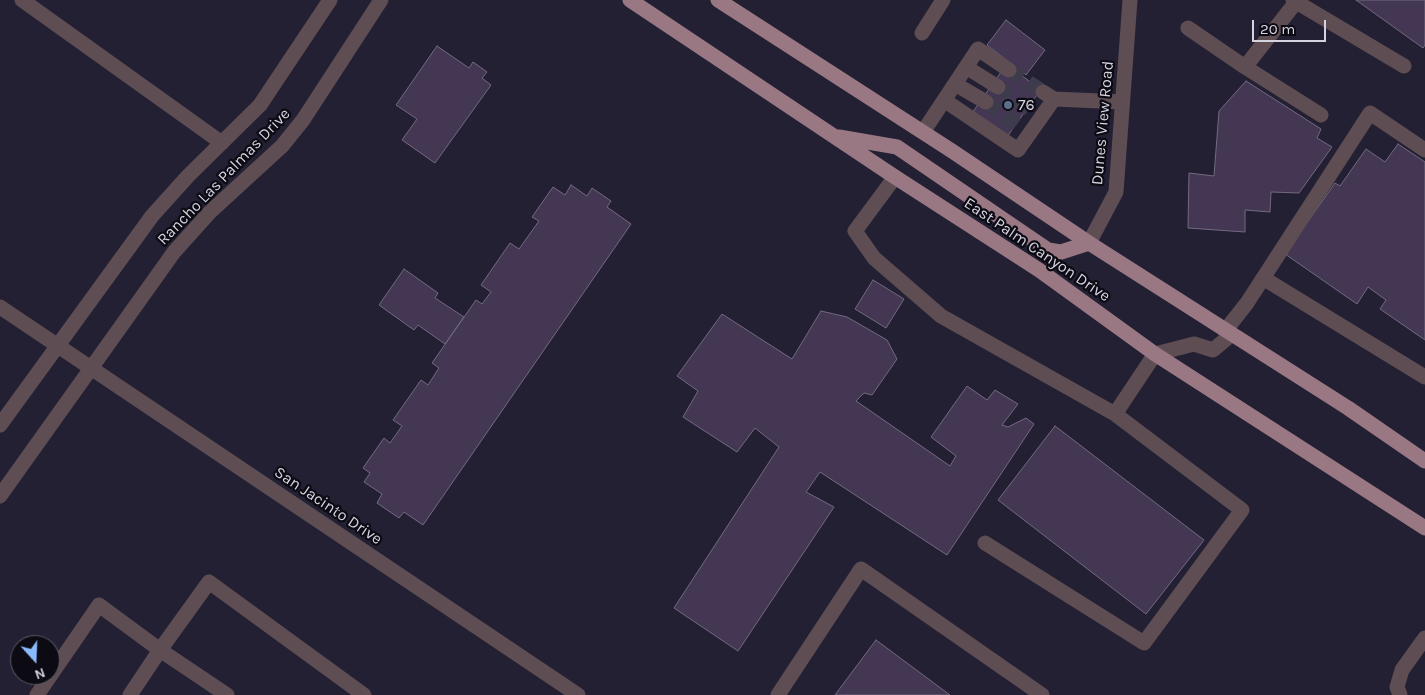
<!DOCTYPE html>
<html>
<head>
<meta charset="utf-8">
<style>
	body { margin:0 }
	#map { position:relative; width:1425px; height:695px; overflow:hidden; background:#232033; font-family:Karla,sans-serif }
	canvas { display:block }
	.north { position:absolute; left:10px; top:635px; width:50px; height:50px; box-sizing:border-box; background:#0c0b13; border:1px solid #5c5b65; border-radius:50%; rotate:160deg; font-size:14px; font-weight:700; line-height:20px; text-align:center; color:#d5d3e0 }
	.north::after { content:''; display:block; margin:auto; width:18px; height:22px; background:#89bafc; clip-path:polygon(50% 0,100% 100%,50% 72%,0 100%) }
	.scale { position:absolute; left:1252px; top:20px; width:74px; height:22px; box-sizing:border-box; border:2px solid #d5d3e0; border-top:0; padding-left:6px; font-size:15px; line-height:18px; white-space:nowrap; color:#d5d3e0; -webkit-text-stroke:4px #0c0b13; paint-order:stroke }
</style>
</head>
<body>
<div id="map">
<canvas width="1425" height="695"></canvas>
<div class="north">N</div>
<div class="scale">20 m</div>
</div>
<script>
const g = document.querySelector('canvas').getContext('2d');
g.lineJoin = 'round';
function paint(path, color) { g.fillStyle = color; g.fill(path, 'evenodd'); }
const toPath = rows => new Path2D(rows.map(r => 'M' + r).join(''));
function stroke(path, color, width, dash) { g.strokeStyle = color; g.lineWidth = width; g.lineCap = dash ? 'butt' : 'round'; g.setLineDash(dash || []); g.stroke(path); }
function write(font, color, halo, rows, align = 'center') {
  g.font = font + ' Karla,sans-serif'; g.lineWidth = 4.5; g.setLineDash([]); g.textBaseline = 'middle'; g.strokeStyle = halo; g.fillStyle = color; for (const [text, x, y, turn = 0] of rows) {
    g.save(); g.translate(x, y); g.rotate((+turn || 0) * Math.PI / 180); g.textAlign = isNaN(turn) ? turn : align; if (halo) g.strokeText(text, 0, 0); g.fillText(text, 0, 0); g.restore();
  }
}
const building = toPath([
	[1356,0,1425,0,1425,45,1423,48,1356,0],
	[1006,20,1045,50,1026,75,987,45,1006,20],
	[437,46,469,68,473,62,487,72,482,78,491,85,435,163,402,140,417,119,396,105,437,46],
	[1006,65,1041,89,1007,137,972,113,1006,65],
	[1246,81,1321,129,1317,138,1332,147,1299,193,1271,192,1270,212,1245,210,1245,232,1188,228,1189,173,1214,176,1219,111,1246,81],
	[1398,144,1425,162,1425,340,1380,309,1386,300,1368,287,1357,304,1285,254,1335,183,1340,186,1366,149,1385,162,1398,144],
	[571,185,587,196,592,188,611,201,607,207,631,224,423,525,404,512,399,518,377,503,382,494,364,482,370,473,363,468,384,438,390,443,402,426,393,420,421,380,428,385,439,368,432,363,476,300,482,304,491,292,481,285,510,243,519,249,539,221,532,217,553,187,565,195,571,185],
	[404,269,438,293,435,298,464,317,445,344,418,325,414,330,379,305,404,269],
	[873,280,904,299,886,328,855,309,873,280],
	[821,311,847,317,887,340,897,359,872,395,864,393,856,401,950,466,956,456,931,437,967,386,987,400,995,390,1018,404,1002,425,1008,427,1026,418,1034,424,947,555,820,472,806,492,834,507,738,651,674,608,779,447,755,428,737,452,683,417,698,391,677,376,722,314,792,359,821,311],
	[1055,426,1204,540,1146,614,998,500,1055,426],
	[876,640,950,695,835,695,876,640]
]);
const minorTunnel = toPath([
	[1009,70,1043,92],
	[998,87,1031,110],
	[986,102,1021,128]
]);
const minor = toPath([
	[22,0,222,143],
	[1293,0,1404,66],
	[1188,28,1245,67,1296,2],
	[922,33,943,0],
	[966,67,998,87],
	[1245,67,1321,115],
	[955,84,986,102],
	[1043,92,1054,99,1122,102],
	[944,100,1018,150,1054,99],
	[923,132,978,49,1009,70],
	[895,177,855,231,874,258,941,316,1115,414,1242,510,1144,643,985,543],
	[1089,243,1116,192,1130,0],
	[1263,278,1425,377],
	[0,307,578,695],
	[1225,331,1247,303,1370,113,1425,150],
	[1115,414,1155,354,1194,344,1213,350,1231,335],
	[0,425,152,216,188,176,260,105,330,0],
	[0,496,174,252,210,212,282,146,303,120,381,0],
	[37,695,99,605,160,650,209,582,364,695],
	[130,695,160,650,227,695],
	[778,695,861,569,1042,695],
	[1400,695,1397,687,1402,670,1425,638]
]);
const major = toPath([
	[630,0,895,177,1039,270,1155,354,1425,528],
	[718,0,952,151,1089,243,1348,408,1425,461],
	[839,137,897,147,1048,250,1061,252,1089,243]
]);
const markers = [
	[1008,105,5,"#5c6f8a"]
];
const poiNames = [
	["76",1018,105]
];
const streetNames = [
	["Dunes View Road",1103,123,-85],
	["Rancho Las Palmas Drive",224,177,-46],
	["East Palm Canyon Drive",1037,250,34],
	["San Jacinto Drive",328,506,34]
];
paint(building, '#443754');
stroke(building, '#736a81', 1);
stroke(minorTunnel, '#3e3b4d', 15, [15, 8]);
stroke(minor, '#5e4e53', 15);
stroke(major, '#997883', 15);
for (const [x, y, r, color] of markers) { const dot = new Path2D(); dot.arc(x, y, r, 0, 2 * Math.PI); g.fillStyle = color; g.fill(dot); stroke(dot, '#0c0b13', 2); }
write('16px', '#d5d3e0', '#0c0b13', poiNames, 'left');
write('16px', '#d5d3e0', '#0c0b13', streetNames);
</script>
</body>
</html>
